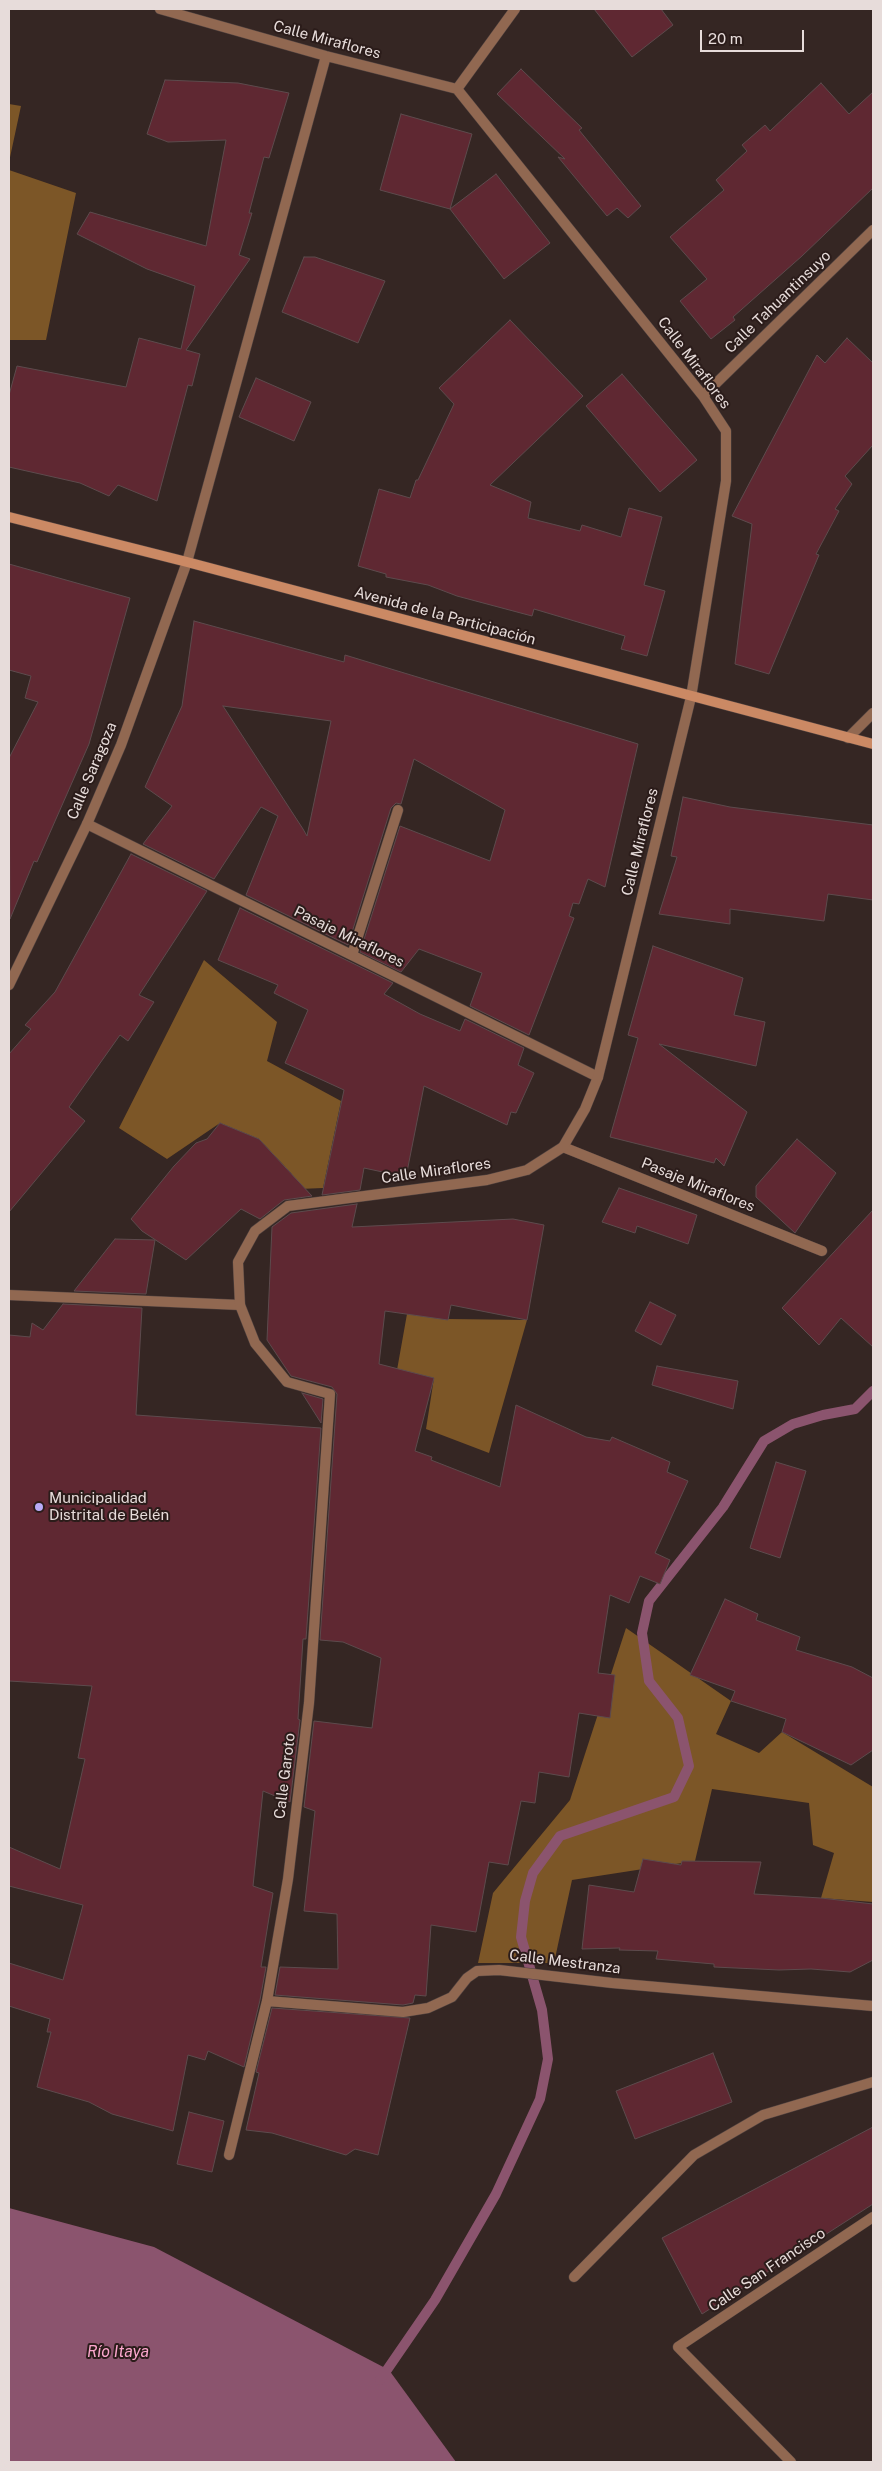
<!DOCTYPE html>
<html>
<head>
<meta charset="utf-8">
<style>
	body { margin:0 }
	#map { position:relative; width:882px; height:2471px; overflow:hidden; background:#352623; font-family:"Public Sans",sans-serif }
	canvas { display:block }
	.frame { position:absolute; inset:0; border:10px solid #e7dcda; pointer-events:none }
	.scale { position:absolute; left:700px; top:30px; width:104px; height:22px; box-sizing:border-box; border:2px solid #e7dcda; border-top:0; padding-left:6px; font-size:15px; line-height:18px; white-space:nowrap; color:#e7dcda; -webkit-text-stroke:4px #2b1c1a; paint-order:stroke }
</style>
</head>
<body>
<div id="map">
<canvas width="882" height="2471"></canvas>
<div class="frame"></div>
<div class="scale">20 m</div>
</div>
<script>
const g = document.querySelector('canvas').getContext('2d');
g.lineJoin = 'round';
function paint(path, color) { g.fillStyle = color; g.fill(path, 'evenodd'); }
const toPath = rows => new Path2D(rows.map(r => 'M' + r).join(''));
function stroke(path, color, width, dash) { g.strokeStyle = color; g.lineWidth = width; g.lineCap = dash ? 'butt' : 'round'; g.setLineDash(dash || []); g.stroke(path); }
function write(font, color, halo, rows, align = 'center') {
  g.font = font + ' "Public Sans",sans-serif'; g.lineWidth = 4; g.setLineDash([]); g.textBaseline = 'middle'; g.strokeStyle = halo; g.fillStyle = color; for (const [text, x, y, turn = 0] of rows) {
    g.save(); g.translate(x, y); g.rotate((+turn || 0) * Math.PI / 180); g.textAlign = isNaN(turn) ? turn : align; if (halo) g.strokeText(text, 0, 0); g.fillText(text, 0, 0); g.restore();
  }
}
const forest = toPath([
	[9,104,21,106,9,162],
	[9,170,76,193,46,340,9,340],
	[204,960,277,1022,267,1061,341,1101,323,1188,299,1189,291,1173,259,1139,220,1123,167,1159,119,1128],
	[407,1314,448,1319,527,1320,489,1453,426,1429,434,1378,397,1370],
	[626,1628,731,1701,716,1734,759,1753,782,1732,873,1787,873,1902,821,1898,834,1853,813,1845,809,1803,712,1789,695,1861,572,1880,554,1963,478,1963,493,1893,570,1800]
]);
const water = toPath([
	[9,2208,154,2247,389,2370,456,2462,9,2462]
]);
const stream = toPath([
	[380,2380,435,2300,496,2194,540,2099,548,2059,542,2010,521,1937,525,1901,533,1873,560,1836,674,1797,689,1766,678,1718,649,1681,642,1633,649,1601,723,1507,764,1441,793,1424,823,1415,855,1409,873,1391]
]);
const building = toPath([
	[594,9,661,9,673,25,632,57,594,9],
	[521,69,582,128,579,130,641,206,628,218,617,208,607,216,558,157,565,159,497,94,521,69],
	[165,80,238,83,289,93,269,158,264,157,249,213,252,213,239,255,250,259,186,350,200,354,192,386,188,385,157,501,118,485,109,496,80,483,9,467,9,395,17,366,126,387,139,338,181,349,195,286,147,269,77,234,90,212,206,246,226,140,168,142,147,134,165,80],
	[821,83,849,114,873,92,873,188,802,256,733,317,735,320,711,339,680,301,707,279,670,237,724,190,716,180,747,151,742,145,765,125,770,131,821,83],
	[401,114,472,134,450,209,380,190,401,114],
	[496,174,550,243,504,279,450,209,496,174],
	[304,257,315,257,385,281,358,343,282,312,304,257],
	[510,320,583,396,490,485,531,502,528,518,580,531,582,525,621,537,629,508,662,517,644,585,665,591,647,656,621,649,625,636,534,609,532,616,457,596,428,585,386,577,386,574,358,566,379,489,410,498,416,480,418,480,454,404,439,388,510,320],
	[847,338,873,363,873,445,845,476,852,484,835,509,839,511,816,554,819,555,769,674,735,664,752,524,732,516,817,355,825,363,847,338],
	[622,374,697,460,660,492,586,406,622,374],
	[256,378,311,402,294,441,239,417,256,378],
	[9,564,130,598,89,744,37,862,34,861,10,919,9,758,38,702,25,698,31,676,9,670,9,564],
	[194,621,344,662,345,655,638,744,605,887,588,879,579,904,573,903,569,916,574,918,529,1035,470,1006,482,973,419,949,401,972,360,952,400,826,490,861,505,810,414,759,401,804,396,803,391,808,348,945,246,895,278,816,261,807,214,879,143,844,172,806,145,787,182,706,194,621],
	[223,706,331,721,307,836,303,829,223,706],
	[683,797,730,807,873,825,873,900,828,894,824,921,730,909,730,924,659,914,677,857,671,856,683,797],
	[131,854,207,891,139,995,154,1002,128,1041,120,1035,69,1107,85,1121,9,1212,9,1054,31,1029,25,1025,55,992,131,854],
	[240,908,393,983,384,994,420,1014,460,1031,465,1019,524,1048,518,1065,534,1073,516,1113,511,1112,507,1125,424,1086,406,1177,364,1168,360,1190,322,1195,344,1090,285,1063,308,1010,274,993,278,985,218,960,240,908],
	[653,946,743,978,734,1015,765,1022,756,1066,659,1044,747,1112,724,1166,716,1158,714,1163,610,1137,638,1038,628,1035,653,946],
	[220,1123,259,1139,312,1196,284,1200,260,1219,241,1209,186,1260,142,1231,131,1219,174,1166,196,1143,207,1139,220,1123],
	[797,1139,836,1173,795,1233,756,1197,756,1186,797,1139],
	[619,1188,697,1215,688,1244,637,1226,635,1233,602,1222,619,1188],
	[357,1204,352,1227,513,1219,544,1225,527,1320,451,1305,448,1320,385,1311,379,1364,434,1378,415,1451,432,1457,431,1460,500,1487,516,1405,586,1437,610,1441,612,1437,670,1462,667,1472,688,1481,655,1553,670,1560,660,1584,640,1576,629,1603,610,1595,598,1673,615,1675,610,1718,579,1713,569,1777,539,1772,535,1803,521,1801,508,1865,489,1862,476,1932,431,1925,426,1996,415,1995,413,2003,403,2005,275,1995,280,1967,338,1969,337,1914,304,1911,315,1811,304,1807,314,1721,372,1728,381,1658,343,1642,320,1640,337,1394,332,1387,291,1376,267,1340,272,1227,291,1213,357,1204],
	[873,1210,873,1347,841,1318,819,1345,782,1308,873,1210],
	[115,1239,155,1240,146,1294,74,1291,115,1239],
	[650,1302,676,1315,661,1345,635,1331,650,1302],
	[63,1304,142,1308,136,1415,321,1428,306,1639,303,1639,298,1719,300,1720,290,1802,263,1791,253,1886,273,1893,261,1967,266,1967,260,2000,244,2067,208,2051,205,2060,188,2055,173,2131,112,2114,89,2102,37,2087,51,2032,47,2032,50,2019,9,2006,9,1963,63,1980,83,1905,9,1886,9,1847,60,1869,85,1759,78,1758,92,1686,9,1681,9,1335,30,1337,32,1323,43,1330,63,1304],
	[657,1366,738,1381,733,1409,652,1385,657,1366],
	[302,1393,323,1399,321,1423,302,1393],
	[776,1462,806,1471,780,1558,750,1548,776,1462],
	[725,1599,758,1614,756,1620,800,1637,796,1650,852,1667,873,1678,873,1750,851,1765,782,1732,786,1719,731,1701,735,1691,690,1675,725,1599],
	[643,1859,681,1865,682,1861,761,1862,754,1894,821,1898,873,1904,873,1960,850,1972,811,1969,779,1970,714,1967,714,1964,656,1959,658,1951,619,1950,620,1948,582,1949,589,1885,634,1892,643,1859],
	[272,2008,410,2018,378,2155,355,2149,346,2155,272,2133,246,2130,259,2073,256,2072,272,2008],
	[713,2053,732,2102,635,2139,616,2091,713,2053],
	[189,2112,224,2121,212,2172,177,2164,189,2112],
	[873,2127,873,2204,702,2314,662,2238,873,2127]
]);
const service = toPath([
	[87,824,598,1077],
	[352,955,398,810],
	[563,1147,822,1251],
	[9,1295,240,1305],
	[574,2277,694,2155,763,2115,873,2082]
]);
const minor = toPath([
	[160,9,326,56,457,89,703,396,726,431,726,481,691,697,598,1077,585,1109,563,1147,527,1170,487,1180,288,1206,255,1231,238,1262,240,1305,255,1343,287,1382,330,1394,309,1703,288,1879,267,2001,229,2155],
	[457,89,515,9],
	[703,396,873,230],
	[848,738,873,713],
	[9,985,87,824,121,745,187,562,326,56],
	[267,2001,403,2012,428,2008,452,1997,467,1978,477,1971,499,1970,612,1983,873,2006],
	[791,2462,678,2347,873,2217]
]);
const secondary = toPath([
	[9,517,187,562,873,744]
]);
const markers = [
	[39,1507,5,"#b9abf7"]
];
const streetNames = [
	["Calle Miraflores",327,40,15],
	["Calle Tahuantinsuyo",778,302,-44],
	["Calle Miraflores",694,363,53],
	["Avenida de la Participación",445,616,15],
	["Calle Saragoza",92,771,-67],
	["Calle Miraflores",640,842,-76],
	["Pasaje Miraflores",349,937,26],
	["Calle Miraflores",436,1171,-8],
	["Pasaje Miraflores",698,1185,22],
	["Calle Garoto",285,1776,-83],
	["Calle Mestranza",565,1962,7],
	["Calle San Francisco",767,2270,-34]
];
const poiNames = [
	["Municipalidad",49,1498],
	["Distrital de Belén",49,1515]
];
const waterNames = [
	["Río Itaya",118,2352]
];
paint(forest, '#7c5627');
paint(water, '#8b546e');
stroke(stream, '#8b546e', 10);
paint(building, '#5f2832');
stroke(building, '#5d4b4d', 1);
stroke(service, '#514340', 11);
stroke(minor, '#514340', 11);
stroke(secondary, '#514340', 11);
stroke(service, '#916851', 10);
stroke(minor, '#916851', 10);
stroke(secondary, '#cb8964', 10);
for (const [x, y, r, color] of markers) { const dot = new Path2D(); dot.arc(x, y, r, 0, 2 * Math.PI); g.fillStyle = color; g.fill(dot); stroke(dot, '#2b1c1a', 2); }
write('15px', '#e7dcda', '#2b1c1a', streetNames);
write('15px', '#e7dcda', '#2b1c1a', poiNames, 'left');
write('italic 16px', '#fca7ce', '#2b1c1a', waterNames);
</script>
</body>
</html>
